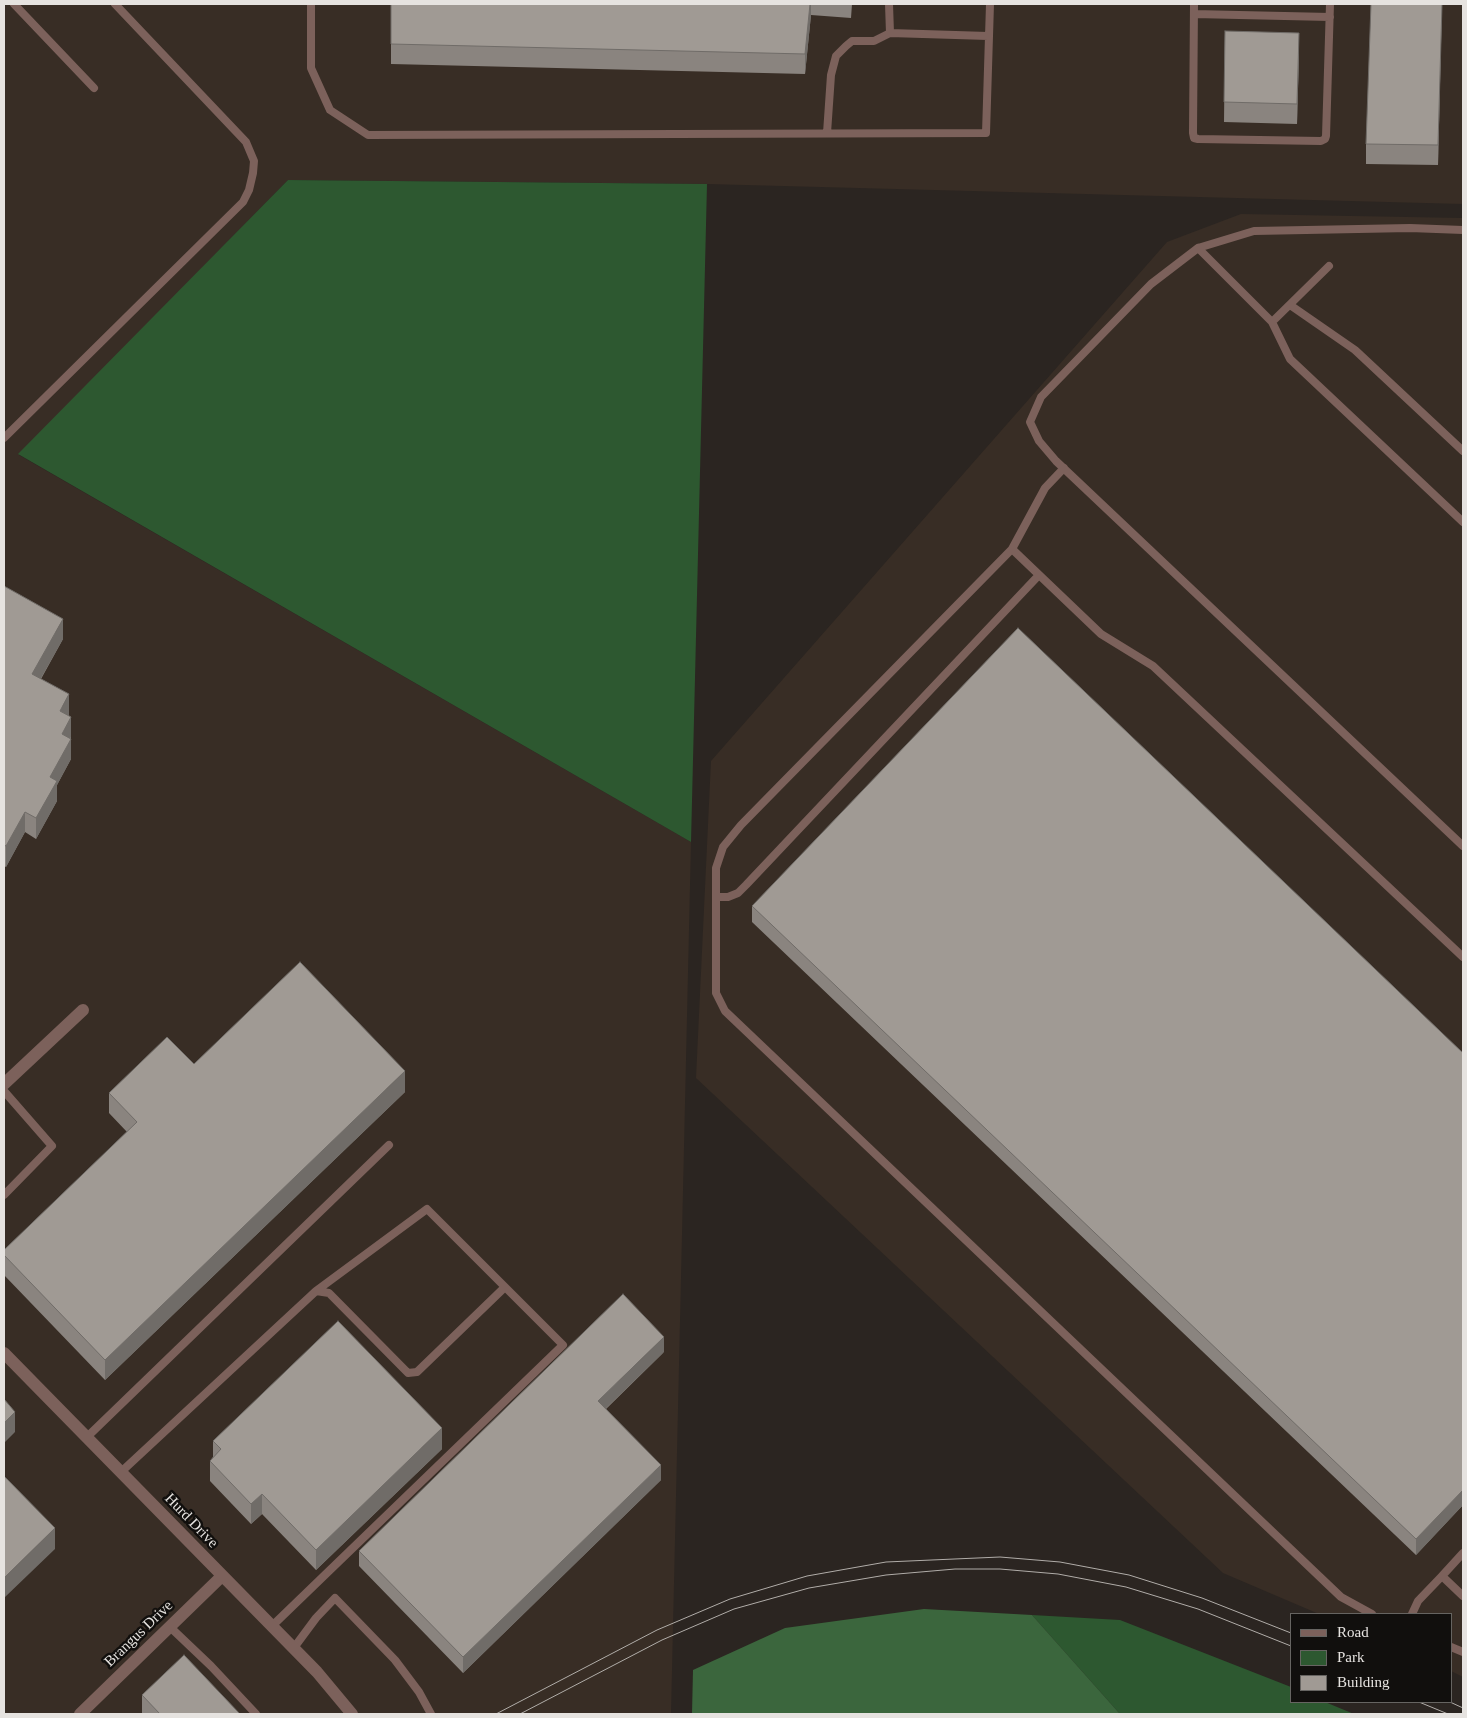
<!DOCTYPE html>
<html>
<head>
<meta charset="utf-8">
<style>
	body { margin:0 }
	#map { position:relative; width:1467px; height:1718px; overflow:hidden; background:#2b2521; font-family:"Times New Roman",serif }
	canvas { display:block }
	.frame { position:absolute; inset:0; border:5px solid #e6e3e0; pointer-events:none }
	.legend { position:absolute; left:1290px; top:1613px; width:162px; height:90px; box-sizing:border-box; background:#110f0d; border:1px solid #666461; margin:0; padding:6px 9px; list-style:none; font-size:15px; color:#e6e3e0 }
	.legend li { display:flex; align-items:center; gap:10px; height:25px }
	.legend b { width:25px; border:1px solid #666461 }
</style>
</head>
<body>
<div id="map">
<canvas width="1467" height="1718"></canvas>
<div class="frame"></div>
<ul class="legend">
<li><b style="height:6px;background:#7c615b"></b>Road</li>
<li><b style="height:14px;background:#2d5830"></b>Park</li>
<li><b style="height:14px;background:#a09a94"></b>Building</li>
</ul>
</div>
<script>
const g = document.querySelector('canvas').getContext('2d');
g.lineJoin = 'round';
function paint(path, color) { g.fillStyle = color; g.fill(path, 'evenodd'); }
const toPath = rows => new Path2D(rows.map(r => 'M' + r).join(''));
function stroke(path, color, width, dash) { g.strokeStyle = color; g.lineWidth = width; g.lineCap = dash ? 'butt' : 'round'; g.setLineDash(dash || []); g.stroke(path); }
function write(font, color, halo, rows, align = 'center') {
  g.font = font + ' "Times New Roman",serif'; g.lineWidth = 5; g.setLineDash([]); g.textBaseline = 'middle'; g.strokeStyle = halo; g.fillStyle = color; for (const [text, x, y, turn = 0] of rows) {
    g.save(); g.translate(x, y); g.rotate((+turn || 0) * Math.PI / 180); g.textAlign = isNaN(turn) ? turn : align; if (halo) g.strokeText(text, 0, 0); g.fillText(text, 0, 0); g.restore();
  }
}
const built = toPath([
	[4,4,1463,4,1463,204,707,184,288,180,19,455,691,842,671,1714,4,1714],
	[1241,214,1463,218,1463,1677,1451,1671,1451,1614,1319,1614,1223,1573,696,1078,711,761,1167,242]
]);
const green = toPath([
	[288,180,707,184,691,842,18,454],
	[1032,1615,1120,1620,1291,1687,1291,1702,1325,1702,1354,1714,1120,1714]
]);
const forest = toPath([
	[924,1609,1032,1615,1120,1714,692,1714,693,1670,785,1628]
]);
const service = toPath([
	[14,4,94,88],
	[311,4,311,68,330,110,368,135,986,133,990,4],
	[889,4,890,33,988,36],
	[1194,4,1193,133,1194,138,1198,139,1321,141,1325,139,1326,136,1330,4],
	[1194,14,1330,17],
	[827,133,831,75,836,56,846,46,852,41,874,41,890,33],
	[1463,230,1410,228,1254,231,1198,248,1151,284,1041,397,1030,422,1039,441,1056,461,1463,846],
	[1198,248,1272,322,1329,266],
	[1290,305,1355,350,1463,451],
	[1272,322,1290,359,1463,522],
	[4,438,243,202,249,190,253,173,254,161,246,142,115,4],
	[1064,468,1045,488,1012,549,1101,634,1153,666,1463,957],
	[1012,549,741,825,723,847,716,868,716,993,725,1011,1341,1597,1372,1614],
	[716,897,728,897,738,893,746,885,1039,575],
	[4,1091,52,1146,4,1195],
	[86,1438,389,1145],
	[121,1472,316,1291,329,1293,408,1373,417,1372,505,1287],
	[1463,1553,1442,1576,1463,1596],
	[1412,1614,1418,1601,1442,1576],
	[170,1627,211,1666,256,1714],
	[271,1627,563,1345,427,1209,316,1291],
	[1451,1647,1463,1652],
	[293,1649,316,1618,335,1598,395,1660,419,1692,431,1714]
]);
const minor = toPath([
	[4,1084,83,1010],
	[4,1353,317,1672,352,1714],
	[80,1714,221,1577]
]);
const tram = toPath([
	[1419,1702,1448,1714],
	[1450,1702,1463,1708],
	[496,1714,657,1630,730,1599,807,1576,886,1562,1000,1557,1060,1562,1129,1575,1202,1598,1291,1633],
	[520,1714,662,1640,734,1609,809,1588,886,1575,955,1569,1000,1569,1058,1574,1126,1587,1198,1609,1291,1646]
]);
const wall = toPath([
	[391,4,852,4,851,18,811,15,805,74,391,64],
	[1442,4,1438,165,1366,164,1366,144],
	[1225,31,1299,54,1297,124,1224,122],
	[4,586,63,639,41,679,69,715,71,737,71,759,57,785,57,801,36,839,25,832,6,867,4,866],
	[752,906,1463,1053,1463,1505,1416,1555,752,922],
	[194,1064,405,1092,105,1380,4,1275,4,1250,127,1132,109,1113,109,1093],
	[664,1352,606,1409,661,1480,463,1673,359,1566,359,1551],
	[213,1441,442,1449,316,1570,262,1514,251,1524,210,1481,210,1461,213,1457],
	[142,1695,240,1714,142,1714]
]);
const shadedWall = toPath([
	[810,4,811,4,811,15,805,74,805,54],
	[1442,4,1438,165,1438,145],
	[1299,33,1299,54,1297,124,1297,104],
	[63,619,63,639,32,694,32,674],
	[69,694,69,715,60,731,60,711],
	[71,717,71,737,62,754,62,734],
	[71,739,71,759,57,785,57,801,36,839,36,818,50,777],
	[25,812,25,832,6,867,6,846],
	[405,1071,405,1092,105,1380,105,1360],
	[664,1337,664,1352,598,1416,598,1401],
	[15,1412,15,1432,4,1443,4,1423],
	[442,1428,442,1449,316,1570,316,1550],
	[661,1465,661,1480,463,1673,463,1657],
	[1463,1490,1463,1505,1416,1555,1416,1539],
	[262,1494,262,1514,251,1524,251,1504],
	[55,1528,55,1549,4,1598,4,1578]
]);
const building = toPath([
	[391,4,810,4,805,54,391,44,391,4],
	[1371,4,1442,4,1438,145,1366,144,1371,4],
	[1225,31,1299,33,1297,104,1224,102,1225,31],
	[4,586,63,619,32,674,69,694,60,711,71,717,62,734,71,739,50,777,57,781,36,818,25,812,6,846,4,845,4,586],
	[1018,628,1463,1053,1463,1490,1416,1539,752,906,1018,628],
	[300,962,405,1071,105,1360,4,1255,4,1250,137,1122,109,1093,167,1037,194,1064,300,962],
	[623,1294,664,1337,598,1401,661,1465,463,1657,359,1551,623,1294],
	[338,1321,442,1428,316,1550,262,1494,251,1504,210,1461,221,1449,213,1441,338,1321],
	[4,1399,15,1412,4,1423,4,1399],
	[4,1476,55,1528,4,1578,4,1476],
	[184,1655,240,1714,160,1714,142,1695,184,1655]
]);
const streetNames = [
	["Hurd Drive",191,1521,46],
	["Brangus Drive",139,1634,-44]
];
paint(built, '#382d25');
paint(green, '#2d5830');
paint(forest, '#3b663d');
stroke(service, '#7c615b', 8);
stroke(minor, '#7c615b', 12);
stroke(tram, '#b1ada9', 1);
paint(wall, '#8a847f');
paint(shadedWall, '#706c68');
paint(building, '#a09a94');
stroke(building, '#706c68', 1);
write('15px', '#e6e3e0', '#110f0d', streetNames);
</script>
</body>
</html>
